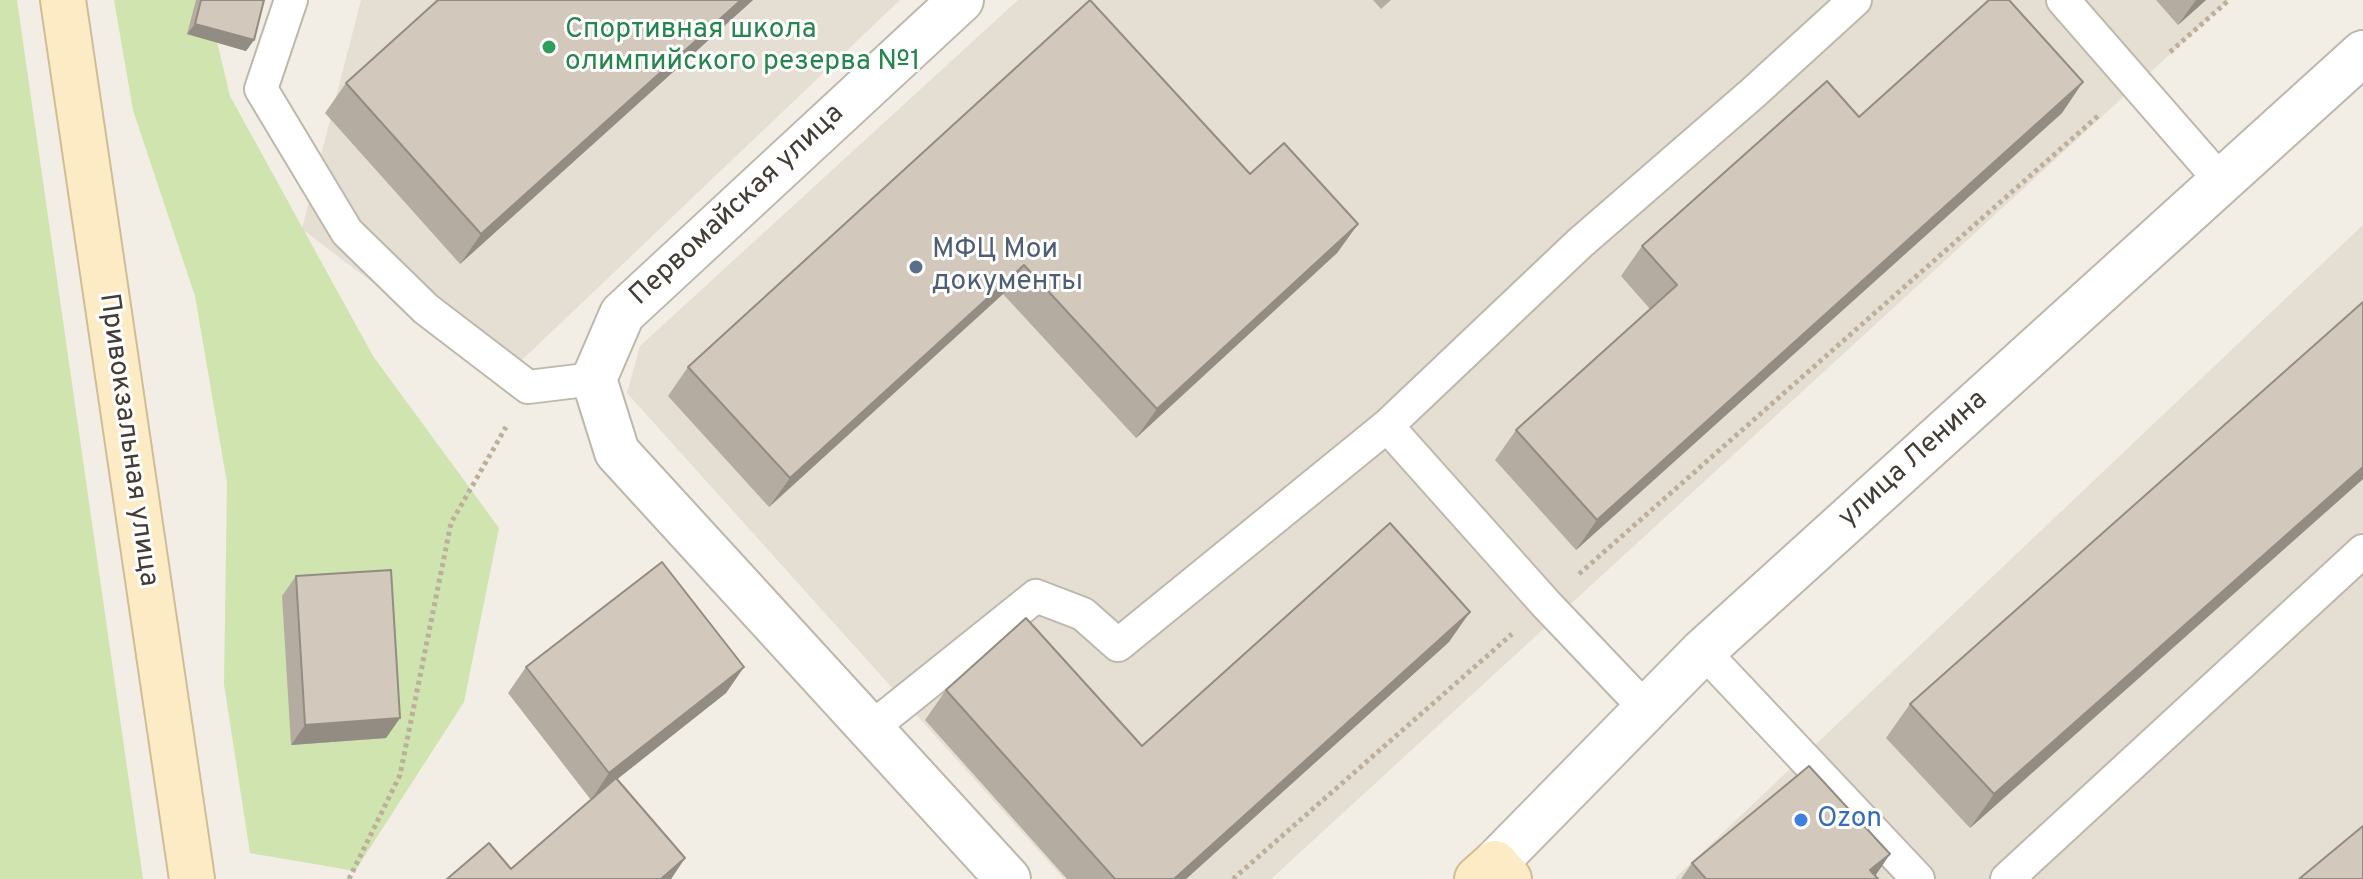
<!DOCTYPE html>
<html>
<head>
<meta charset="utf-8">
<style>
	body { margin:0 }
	canvas { display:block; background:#f2ede5 }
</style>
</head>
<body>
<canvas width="2363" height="879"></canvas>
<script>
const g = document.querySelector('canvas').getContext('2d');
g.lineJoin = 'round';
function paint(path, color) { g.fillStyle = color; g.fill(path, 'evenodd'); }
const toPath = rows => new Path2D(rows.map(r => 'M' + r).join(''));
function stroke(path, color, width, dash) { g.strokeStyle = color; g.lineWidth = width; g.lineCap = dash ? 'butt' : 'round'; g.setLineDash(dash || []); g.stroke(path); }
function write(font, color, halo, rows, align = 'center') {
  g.font = font + ' Overpass,sans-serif'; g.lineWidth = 6; g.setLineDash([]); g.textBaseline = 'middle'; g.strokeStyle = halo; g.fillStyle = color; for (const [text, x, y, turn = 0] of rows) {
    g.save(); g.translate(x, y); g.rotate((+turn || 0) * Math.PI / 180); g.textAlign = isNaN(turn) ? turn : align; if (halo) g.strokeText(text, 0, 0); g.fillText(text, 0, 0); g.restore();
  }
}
const residential = toPath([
	[361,0,900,0,501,380,302,229],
	[1018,0,2229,0,1271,879,1064,879,627,393,640,346],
	[2363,225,2363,879,1674,879]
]);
const green = toPath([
	[0,0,17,0,143,879,0,879],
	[114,0,207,0,230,96,373,356,499,528,464,702,355,871,250,853,224,684,227,483,195,296,133,110]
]);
const path = toPath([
	[2170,52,2229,0],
	[1579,574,2099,115],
	[349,879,400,775,451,523,506,427],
	[1233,879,1512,634]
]);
const lane = toPath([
	[291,0,261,89,347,232,426,309,528,387,594,379],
	[2063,0,2221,181],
	[1703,651,1918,879],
	[1646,709,1546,604,1387,426,1580,243,1753,93,1855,0],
	[870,729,1036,596,1083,614,1118,645,1387,426],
	[2007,879,2363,551]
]);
const street = toPath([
	[961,0,622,314,594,379,617,452,1008,879],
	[1495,863,1703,651,2363,53]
]);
const secondary = toPath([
	[63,0,192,879],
	[1477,879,1495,863,1509,879]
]);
const wall = toPath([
	[196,0,264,0,254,40,246,51,187,34],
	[438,0,753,0,460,264,325,113,346,83],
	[1373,0,1391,0,1381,9],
	[2156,0,2206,0,2178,25],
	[2062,113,1576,550,1495,460,1516,430,1650,309,1621,276,1642,246,1859,117],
	[1250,174,1358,224,1337,253,1136,438,1003,294,769,507,668,396,688,367],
	[2363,302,2363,479,1970,828,1886,738,1910,704],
	[296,576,400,718,386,738,291,745,282,596],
	[1449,642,1186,879,1067,879,925,720,946,690,1142,746],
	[526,667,744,667,726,693,617,779,685,858,671,879,447,879,511,869,602,791,591,800,508,693],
	[1890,854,1875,876,1878,879,1681,879,1692,863]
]);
const shadedWall = toPath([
	[741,0,753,0,460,264,481,234],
	[2196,0,2206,0,2178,25],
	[195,24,254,40,246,51,187,34],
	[2083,82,2062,113,1576,550,1597,520],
	[1358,224,1337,253,1136,438,1157,409],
	[1024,265,1003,294,769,507,790,478],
	[2363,467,2363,479,1970,828,1994,794],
	[1470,612,1449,642,1186,879,1174,879],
	[744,667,726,693,591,800,609,773],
	[400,718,386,738,291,745,305,725],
	[1890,854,1873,879,1870,870],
	[685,858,671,879,661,879]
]);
const building = toPath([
	[201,0,264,0,254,40,195,24,201,0],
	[438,0,741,0,481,234,346,83,438,0],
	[1090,0,1250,174,1284,143,1358,224,1157,409,1024,265,790,478,688,367,1090,0],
	[1989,0,2009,0,2083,82,1597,520,1516,430,1677,285,1642,246,1827,81,1859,117,1989,0],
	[2363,302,2363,467,1994,794,1910,704,2363,302],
	[1390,523,1470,612,1174,879,1115,879,946,690,1026,618,1142,746,1390,523],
	[662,562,744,667,609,773,526,667,662,562],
	[391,570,400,718,305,725,296,576,391,570],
	[1809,766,1890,854,1870,870,1878,879,1706,879,1692,863,1809,766],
	[616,778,685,858,661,879,447,879,489,843,511,869,616,778],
	[2363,826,2363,879,2299,879,2363,826]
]);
const markers = [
	[549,47,8,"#2e9e5b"],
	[916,267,8,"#5c6f8a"],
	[1801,820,8,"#3f7fe0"]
];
const leisureNames = [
	["Спортивная школа",565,31],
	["олимпийского резерва №1",565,63]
];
const streetNames = [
	["Первомайская улица",738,206,-43],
	["Привокзальная улица",127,440,82],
	["улица Ленина",1914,460,-42]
];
const serviceNames = [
	["МФЦ Мои",932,251],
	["документы",932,283]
];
const shopNames = [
	["Ozon",1817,820]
];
paint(residential, '#e5ded3');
paint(green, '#cfe4af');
stroke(lane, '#bfb7ab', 36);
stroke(street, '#bfb7ab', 48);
stroke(secondary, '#d0bd97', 48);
stroke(path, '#bdaf9a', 5, [4, 4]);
stroke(lane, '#fff', 32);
stroke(street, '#fff', 44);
stroke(secondary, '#fcebc5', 44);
paint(wall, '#b5aca1');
paint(shadedWall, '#938c83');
paint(building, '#d2c8bb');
stroke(building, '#938c83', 2);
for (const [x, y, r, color] of markers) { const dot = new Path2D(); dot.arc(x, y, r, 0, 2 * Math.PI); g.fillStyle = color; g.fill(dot); stroke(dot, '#fff', 3); }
write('28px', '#27864d', '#fff', leisureNames, 'left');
write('28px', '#443d35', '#fff', streetNames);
write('28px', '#4e5e75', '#fff', serviceNames, 'left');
write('28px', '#366cbe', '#fff', shopNames, 'left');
</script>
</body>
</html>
